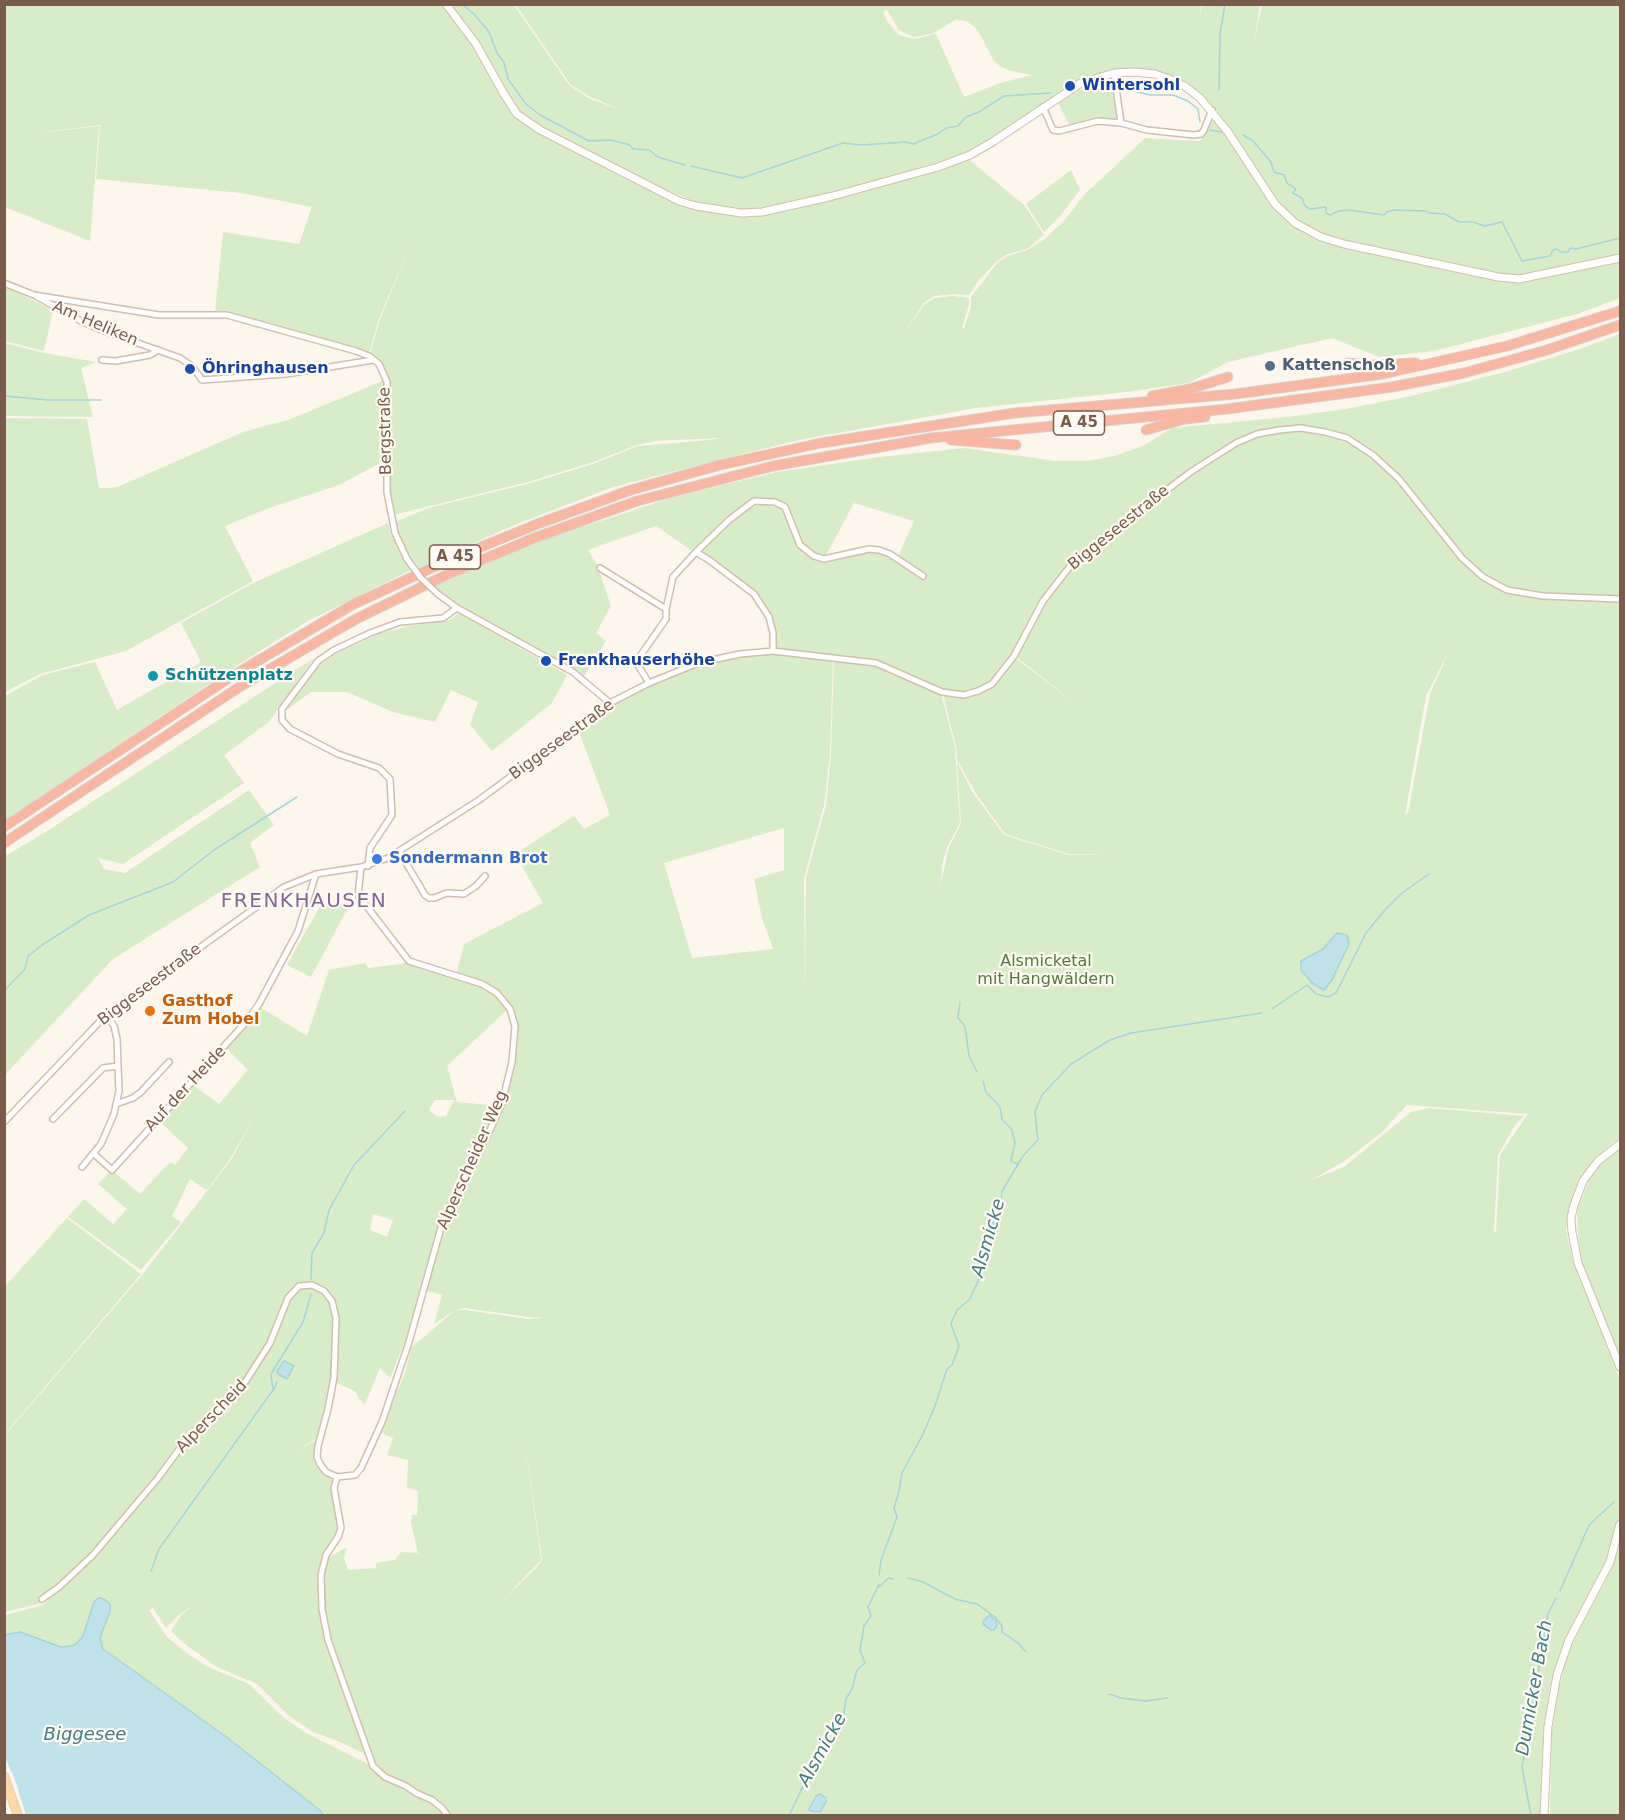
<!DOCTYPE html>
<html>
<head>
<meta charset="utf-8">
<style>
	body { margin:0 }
	#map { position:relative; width:1625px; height:1820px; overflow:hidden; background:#fdf6ec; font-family:"DejaVu Sans",sans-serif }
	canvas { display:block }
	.frame { position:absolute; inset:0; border:6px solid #7a5c4d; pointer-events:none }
</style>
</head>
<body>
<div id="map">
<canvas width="1625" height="1820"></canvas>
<div class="frame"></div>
</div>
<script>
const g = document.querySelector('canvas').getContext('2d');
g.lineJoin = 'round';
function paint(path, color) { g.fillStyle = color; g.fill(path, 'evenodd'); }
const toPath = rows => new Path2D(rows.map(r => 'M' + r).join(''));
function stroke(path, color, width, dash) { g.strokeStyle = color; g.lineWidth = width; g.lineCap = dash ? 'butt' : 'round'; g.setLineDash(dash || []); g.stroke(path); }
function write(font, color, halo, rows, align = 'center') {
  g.font = font + ' "DejaVu Sans",sans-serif'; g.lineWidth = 4.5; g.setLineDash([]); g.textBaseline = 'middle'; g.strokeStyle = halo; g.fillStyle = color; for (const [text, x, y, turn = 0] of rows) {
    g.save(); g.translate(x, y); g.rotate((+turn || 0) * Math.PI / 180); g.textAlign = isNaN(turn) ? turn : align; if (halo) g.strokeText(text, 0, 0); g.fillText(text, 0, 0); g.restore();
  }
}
const green = toPath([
	[1201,4,1200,16,1202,5,1260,5,1254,42,1262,5,1620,5,1620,298,1577,314,1434,351,1379,357,1332,338,1228,362,1189,383,1126,392,976,408,799,440,613,487,517,524,418,568,407,553,395,522,428,508,527,484,593,464,638,446,710,440,721,438,655,441,637,445,593,462,528,482,393,515,387,460,389,381,370,355,379,322,411,244,378,321,369,354,227,313,215,312,223,232,299,244,312,207,241,193,96,179,100,125,30,134,99,126,90,241,5,207,4,5,514,5,569,85,590,99,622,110,590,97,570,84,516,5],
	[887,10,899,30,914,37,932,34,955,20,966,21,974,26,981,36,994,61,1000,66,1008,70,1032,75,1000,83,964,97,936,34,915,39,899,35,887,21,883,12],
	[1115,69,1156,72,1201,95,1218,112,1200,141,1145,138,1083,196,1064,221,1046,238,1027,250,1008,256,998,262,971,297,971,306,964,329,962,328,969,305,969,298,953,296,935,298,925,304,903,334,924,303,934,296,954,294,969,295,979,280,997,261,1008,254,1027,249,1044,235,1024,205,967,158,843,191,964,154,994,139,1081,80],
	[659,187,706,206,705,211,679,204,655,193],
	[1112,79,1117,120,1098,118,1069,124,1058,103,1084,87],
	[1071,170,1080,190,1060,216,1044,232,1026,204],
	[4,286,53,310,44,351,5,341],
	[1620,334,1620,596,1543,594,1507,589,1486,577,1484,579,1506,591,1542,597,1620,600,1620,1140,1613,1142,1582,1175,1571,1202,1566,1230,1572,1257,1620,1380,1620,1513,1612,1546,1600,1578,1573,1623,1560,1654,1550,1687,1544,1726,1540,1815,323,1815,321,1811,225,1736,103,1649,100,1638,110,1611,110,1604,104,1599,99,1598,94,1602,83,1636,76,1644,71,1646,61,1647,21,1632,5,1635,5,1615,43,1605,76,1573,93,1558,158,1479,185,1443,243,1392,273,1343,294,1294,304,1287,311,1288,323,1292,330,1301,335,1318,333,1377,318,1437,306,1445,299,1453,307,1445,318,1439,314,1455,317,1463,333,1481,332,1487,333,1502,339,1526,338,1534,325,1554,321,1564,319,1590,320,1616,326,1642,367,1755,340,1742,313,1732,288,1715,257,1684,217,1667,190,1648,175,1635,171,1631,181,1615,197,1604,180,1614,166,1628,153,1608,149,1610,167,1637,183,1650,206,1666,249,1684,284,1718,306,1733,382,1771,369,1754,329,1638,322,1585,326,1559,347,1547,344,1559,348,1570,376,1568,376,1563,395,1560,401,1552,418,1553,411,1523,412,1515,417,1515,418,1491,407,1488,408,1460,387,1455,393,1438,380,1432,395,1392,398,1390,405,1373,411,1348,455,1310,465,1310,528,1319,544,1318,528,1317,465,1308,455,1310,434,1324,442,1295,425,1290,444,1224,459,1190,492,1128,503,1103,514,1061,516,1026,511,1009,498,992,482,983,456,976,464,944,543,903,515,854,574,816,584,829,610,815,578,729,613,703,649,684,699,664,741,655,773,652,833,658,830,754,824,805,804,878,805,994,806,878,826,805,831,754,834,659,876,664,941,693,955,748,960,823,947,847,943,861,940,887,949,847,961,824,957,762,973,793,1004,835,1069,855,1108,854,1069,854,1005,834,975,792,957,760,956,747,943,694,964,696,979,692,993,685,1014,657,1079,706,1015,656,1044,602,1072,566,1094,546,1193,472,1238,443,1239,441,1192,469,1093,543,1070,564,1042,600,1012,655,991,683,978,691,964,694,942,691,877,662,777,649,774,646,769,617,754,594,721,567,697,552,745,508,754,502,766,500,754,500,743,508,695,553,656,526,588,550,598,567,611,606,596,633,606,641,583,678,458,606,433,586,536,542,677,496,777,472,880,457,964,448,1055,461,1086,461,1114,456,1143,446,1172,428,1287,417,1346,409,1411,396,1505,372,1580,349],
	[854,503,914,521,897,559,889,554,869,550,824,560,814,557,824,559],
	[1450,649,1430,694,1408,813,1405,815,1426,696],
	[784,828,784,870,754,879,762,918,773,949,692,958,664,863],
	[1407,1105,1528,1114,1500,1155,1496,1232,1494,1232,1498,1155,1515,1125,1524,1116,1429,1108,1411,1112,1344,1167,1311,1180,1343,1162,1366,1145,1382,1132],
	[524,1438,542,1560,537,1567,502,1601,541,1560],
	[5,343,44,353,96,362,81,368,93,417,5,416],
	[385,380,384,461,339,485,269,508,225,526,253,581,126,651,40,674,5,692,5,418,87,419,99,488,110,488,120,486,243,432,288,420],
	[388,523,391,535,411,570,308,621,230,670,5,820,5,696,43,675,95,662,117,710,201,662,181,623,251,584],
	[459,613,567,675,552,703,492,751,470,725,478,702,451,690,435,722,393,712,347,692,311,692,284,712,319,666,337,653,379,634,407,626,450,620],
	[314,658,269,722,224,755,244,783,123,864,98,858,104,869,125,873,249,790,274,825,250,843,260,867,113,959,5,1075,5,856,44,833],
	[351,902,311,977,287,965,320,906],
	[409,961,481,985,496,993,508,1009,447,1066,457,1102,500,1106,442,1223,408,1341,404,1344,390,1378,380,1368,365,1404,359,1399,356,1392,335,1382,334,1300,324,1289,312,1283,301,1283,294,1286,285,1301,269,1340,240,1387,225,1404,186,1439,92,1556,42,1603,5,1612,5,1435,142,1275,231,1160,255,1116,230,1159,207,1190,190,1179,172,1216,181,1222,141,1270,68,1217,84,1199,113,1224,127,1209,98,1184,112,1170,140,1194,170,1162,175,1165,188,1148,157,1119,192,1084,219,1104,248,1070,225,1047,258,1006,307,1036,329,970,365,963,368,968,401,964],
	[435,1100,454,1100,446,1116,438,1117,429,1110],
	[373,1214,393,1220,387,1237,370,1230],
	[1620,1149,1620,1357,1593,1293,1579,1253,1577,1210,1589,1180,1601,1163],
	[67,1218,141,1274,5,1434,5,1286],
	[1620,1549,1620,1815,1550,1816,1552,1731,1558,1693,1566,1658,1581,1626,1606,1580,1618,1550]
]);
const water = toPath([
	[1337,933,1347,935,1349,944,1332,980,1324,990,1312,983,1301,970,1301,961,1323,949,1337,933],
	[284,1361,294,1366,287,1379,278,1374,277,1371,284,1361],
	[99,1598,104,1599,110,1604,110,1611,100,1638,103,1649,225,1736,321,1811,323,1815,5,1816,5,1635,20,1632,61,1647,71,1646,76,1644,83,1636,94,1602,99,1598],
	[990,1615,996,1621,997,1626,994,1630,991,1630,983,1624,983,1621,990,1615],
	[820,1794,826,1798,826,1802,820,1812,810,1811,809,1809,816,1796,820,1794]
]);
const pier = toPath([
	[5,1757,15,1780,26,1815,7,1815,4,1804]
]);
const stream = toPath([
	[462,4,475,15,489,32,497,53,504,62,508,79,526,104,540,115,589,141,611,140,630,145,633,149,649,150,658,157,685,165],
	[1118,90,1125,89,1150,95,1173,95,1188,101,1198,109,1200,122],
	[1219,90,1220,35,1225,4],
	[1084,92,1113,90],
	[1210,130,1222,132],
	[1243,135,1253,141,1271,162,1274,172,1284,175,1287,183,1296,189,1293,193,1302,198,1305,206,1310,209,1326,207,1326,213,1330,215,1339,211,1349,210,1384,215,1387,212,1394,210,1426,211,1429,213,1445,214,1459,222,1473,222,1485,226,1502,222,1522,261,1550,256,1553,250,1557,249,1561,252,1568,252,1570,248,1576,249,1620,238],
	[691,166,742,178,843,143,862,145,906,142,913,144,938,134,946,128,958,126,966,117,979,112,1004,96,1051,93],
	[4,396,49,400,101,400],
	[4,991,25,969,28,956,42,945,89,915,173,882,214,850,297,797],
	[960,1002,958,1018,965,1026,969,1056,977,1072],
	[1272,1009,1307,985,1316,994,1328,997,1336,993,1366,933,1384,911,1402,893,1429,874],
	[983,1081,986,1092,1000,1107,1002,1119,1012,1130,1015,1143,1011,1161,1017,1164],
	[311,1279,312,1253,324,1233,329,1210,354,1165,405,1111],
	[274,1389,277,1382],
	[151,1571,159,1549,273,1390,271,1374,303,1322,311,1294],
	[879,1575,881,1560,897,1517,894,1508,899,1491,902,1473,923,1434,935,1406,947,1369,952,1365,959,1346,951,1324,957,1310,970,1299,979,1279,979,1260,985,1239,993,1226,994,1212,1001,1203,1002,1191,1023,1156,1038,1140,1035,1112,1042,1095,1071,1064,1110,1040,1131,1033,1262,1013],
	[908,1578,923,1582,955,1599,977,1604,995,1617,1002,1626,1002,1632,1018,1643,1026,1652],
	[879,1587,889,1578,893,1579],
	[1560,1591,1589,1525,1614,1502],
	[1109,1694,1121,1698,1146,1701,1167,1698],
	[789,1816,804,1784,809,1779,813,1765,832,1740,836,1725,843,1720,846,1699,852,1689,857,1670,865,1663,860,1650,864,1626,871,1616,868,1607,879,1584],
	[1531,1816,1522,1767,1548,1614,1556,1598]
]);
const minor = toPath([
	[1114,73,1121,123],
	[1043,107,1053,130,1059,131,1098,121,1121,123,1147,130,1194,135,1201,134,1204,130,1212,110],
	[4,283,34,295,159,315,227,315,356,351,369,356,379,364,387,382,387,492,395,533,407,559],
	[36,296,81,321,104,331,180,358,192,366,202,380,286,374,373,360],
	[102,360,116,361,150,355,158,350],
	[696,552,729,520,754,501,775,502,785,507,800,545,814,556,824,559,869,549,879,550,890,554,923,576],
	[600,568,666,609],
	[438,594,457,608,573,672,610,703],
	[649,683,636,662,666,619,666,609,673,577,696,552,709,560,754,594,769,617,773,633,773,651],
	[399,851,425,895,429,898,434,898,447,893,464,894,476,886,485,876],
	[368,866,370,848,392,815,390,779,379,768,338,754,290,729,282,720,282,709,318,661,334,650,370,633,400,622,443,618,457,608],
	[116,1104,133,1098,141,1092,169,1062],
	[53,1119,103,1068,118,1066],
	[4,1122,106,1015,284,887,316,874,361,867,388,858,479,800,610,703,649,683,698,663,740,654,773,651,876,663,942,692,964,695,978,691,992,684,1014,656,1043,601,1071,565,1094,545,1192,471,1236,443,1257,434,1279,430,1301,428,1325,432,1347,438,1373,455,1399,479,1462,558,1483,577,1507,590,1543,596,1620,599],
	[94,1154,112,1170,246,1022,259,1004,298,931,316,874],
	[82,1167,101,1144,114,1114,119,1091,117,1039,114,1026,106,1015],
	[337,1477,334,1488,341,1528,338,1537,326,1555,321,1575,322,1609,328,1640,373,1766,385,1777,406,1786,416,1793,432,1800,442,1808,448,1816],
	[42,1599,59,1587,93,1555,158,1478,186,1440,237,1395,270,1343,288,1298,299,1286,312,1285,324,1291,332,1301,336,1318,334,1377,328,1409,318,1446,317,1457,320,1464,326,1472,337,1477,355,1475,361,1468,382,1422,409,1342,442,1224,458,1190,491,1128,502,1103,512,1062,515,1026,510,1009,497,993,482,984,409,961,358,895,361,867]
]);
const tertiary = toPath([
	[446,4,476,44,504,94,517,114,527,121,540,130,679,201,696,206,741,213,762,212,833,196,938,167,970,155,994,141,1081,83,1114,73,1135,72,1155,74,1169,79,1186,87,1200,98,1228,132,1275,204,1295,223,1321,237,1344,244,1498,277,1519,279,1620,258],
	[1620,1144,1598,1161,1583,1181,1574,1205,1571,1218,1572,1232,1578,1263,1620,1367],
	[1544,1816,1548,1726,1557,1675,1569,1640,1610,1562,1620,1524]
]);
const primary = toPath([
	[4,1776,18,1816]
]);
const motorway = toPath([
	[1348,363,1371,365,1416,363],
	[1152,396,1190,389,1228,377],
	[1146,430,1185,419,1205,417],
	[951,440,1016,445],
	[4,827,229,678,352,605,449,560,540,523,631,490,720,465,821,443,924,427,1015,413,1235,394,1383,374,1507,346,1620,311],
	[4,843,241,686,356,619,446,575,534,538,637,501,773,466,931,438,1227,409,1392,387,1464,373,1547,350,1620,325]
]);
const minorBridge = toPath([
	[407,559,421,578,438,594]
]);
const markers = [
	[1070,86,6,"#1a4fb4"],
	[1270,366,6,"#5c6f8a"],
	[190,369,6,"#1a4fb4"],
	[546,661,6,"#1a4fb4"],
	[153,676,6,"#0f9aa8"],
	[377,859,6,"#3f7fe0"],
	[150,1011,6,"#e8710a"]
];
const shields = [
	[1079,423,51],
	[455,557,51]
];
const shieldNames = [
	["A 45",1079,423],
	["A 45",455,557]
];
const transitNames = [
	["Wintersohl",1082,86],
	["Öhringhausen",202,369],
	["Frenkhauserhöhe",558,661]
];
const streetNames = [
	["Am Heliken",95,324,23],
	["Bergstraße",386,431,-91],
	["Biggeseestraße",1119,528,-39],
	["Biggeseestraße",562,740,-36],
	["Biggeseestraße",150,985,-37],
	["Auf der Heide",186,1089,-47],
	["Alperscheider Weg",473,1160,-66],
	["Alperscheid",212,1417,-46]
];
const serviceNames = [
	["Kattenschoß",1282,366]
];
const cultureNames = [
	["Schützenplatz",165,676]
];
const shopNames = [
	["Sondermann Brot",389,859]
];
const parkNames = [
	["Alsmicketal",1046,962],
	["mit Hangwäldern",1046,980]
];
const foodNames = [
	["Gasthof",162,1002],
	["Zum Hobel",162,1020]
];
const waterNames = [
	["Alsmicke",989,1238,-74],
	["Dumicker Bach",1535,1688,-80],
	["Biggesee",85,1735],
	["Alsmicke",823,1750,-61]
];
const quarterNames = [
	["FRENKHAUSEN",304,902]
];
paint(green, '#d8ecc9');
paint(water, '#bfe3e8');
stroke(water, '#a5d3da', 1.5);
paint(pier, '#fdf6ec');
stroke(stream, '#a5d3da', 1.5);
stroke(minor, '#d1beb0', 8);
stroke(tertiary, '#d1beb0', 9);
stroke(primary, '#dad1cd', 10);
stroke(motorway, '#dad1cd', 11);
stroke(minor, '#fff', 5);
stroke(tertiary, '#fff', 7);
stroke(primary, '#fbd9a5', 8);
stroke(motorway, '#f7b7a3', 9);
stroke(minorBridge, '#d1beb0', 8, []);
stroke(minorBridge, '#fff', 5);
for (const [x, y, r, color] of markers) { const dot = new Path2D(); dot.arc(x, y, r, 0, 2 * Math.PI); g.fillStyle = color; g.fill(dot); stroke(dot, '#fffaf3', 2); }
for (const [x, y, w] of shields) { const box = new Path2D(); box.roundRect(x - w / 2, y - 12, w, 24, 4.5); g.fillStyle = '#fffaf3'; g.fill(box); stroke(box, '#7a5c4d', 1.5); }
write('bold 15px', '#7a5c4d', null, shieldNames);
write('bold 16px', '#164399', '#fffaf3', transitNames, 'left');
write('16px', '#7a5c4d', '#fffaf3', streetNames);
write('bold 16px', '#4e5e75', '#fffaf3', serviceNames, 'left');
write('bold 16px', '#0d838f', '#fffaf3', cultureNames, 'left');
write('bold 16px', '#366cbe', '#fffaf3', shopNames, 'left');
write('16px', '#537a41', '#fffaf3', parkNames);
write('bold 16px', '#c56008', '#fffaf3', foodNames, 'left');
write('italic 18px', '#437c86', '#fffaf3', waterNames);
g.letterSpacing = '1.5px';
write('20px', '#846695', '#fffaf3', quarterNames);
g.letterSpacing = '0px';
</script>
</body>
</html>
